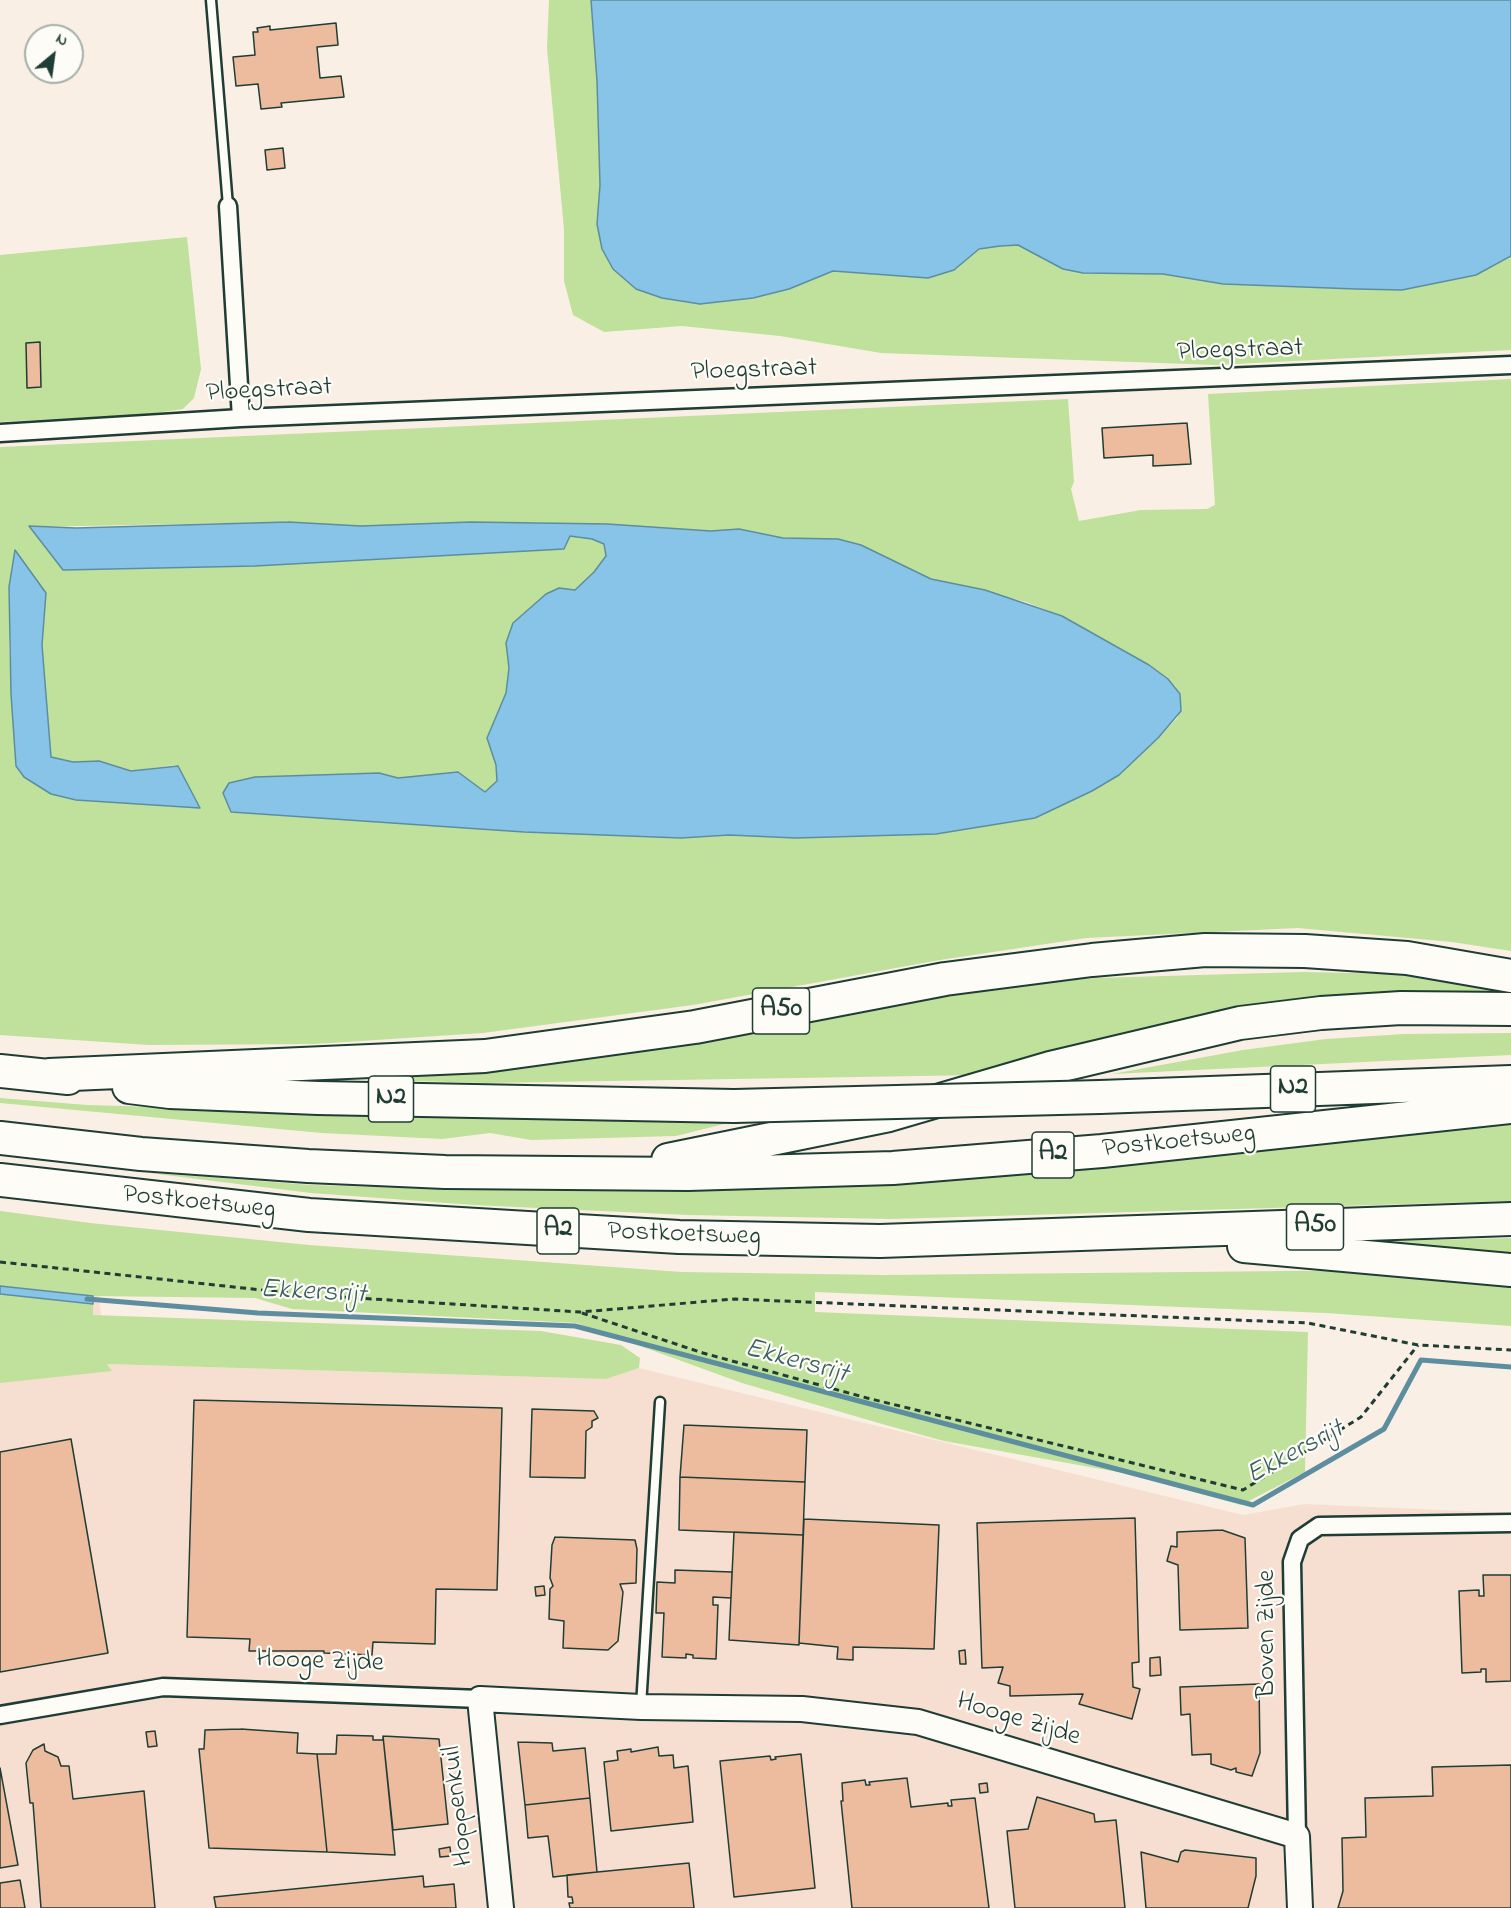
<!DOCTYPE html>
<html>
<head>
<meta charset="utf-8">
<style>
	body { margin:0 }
	#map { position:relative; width:1511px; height:1908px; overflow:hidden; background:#faefe5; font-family:"Indie Flower",sans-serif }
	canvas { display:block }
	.north { position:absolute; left:24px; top:24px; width:60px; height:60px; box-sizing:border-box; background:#fdfcf7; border:2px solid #a4b0a9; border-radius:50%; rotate:29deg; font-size:16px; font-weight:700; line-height:24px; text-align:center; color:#1f3d34 }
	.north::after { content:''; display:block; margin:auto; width:21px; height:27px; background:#1f3d34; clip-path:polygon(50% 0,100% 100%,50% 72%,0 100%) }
</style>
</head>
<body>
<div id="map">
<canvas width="1511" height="1908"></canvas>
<div class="north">N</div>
</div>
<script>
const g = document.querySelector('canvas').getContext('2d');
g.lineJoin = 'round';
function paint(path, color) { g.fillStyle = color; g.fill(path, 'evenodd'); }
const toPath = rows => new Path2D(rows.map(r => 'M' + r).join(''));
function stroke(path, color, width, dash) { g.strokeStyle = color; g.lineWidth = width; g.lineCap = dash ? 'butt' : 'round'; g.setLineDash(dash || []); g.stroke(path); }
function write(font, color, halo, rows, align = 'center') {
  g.font = font + ' "Indie Flower",sans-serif'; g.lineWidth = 4.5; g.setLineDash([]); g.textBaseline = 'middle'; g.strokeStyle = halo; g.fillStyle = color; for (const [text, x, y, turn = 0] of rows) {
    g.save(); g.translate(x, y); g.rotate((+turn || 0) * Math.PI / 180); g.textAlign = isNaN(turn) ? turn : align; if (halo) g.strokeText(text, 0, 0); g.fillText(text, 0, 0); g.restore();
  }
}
const built = toPath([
	[0,1211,90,1223,107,1364,606,1379,639,1368,1243,1515,1304,1504,1511,1513,1511,1908,0,1908]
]);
const green = toPath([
	[549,0,591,0,597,81,600,185,597,225,753,298,789,289,833,271,928,278,954,270,979,249,1000,246,1018,245,1063,269,1083,273,1163,274,1223,284,1356,289,1402,290,1476,275,1511,256,1511,350,1216,365,881,353,780,336,682,326,604,332,573,315,564,281,564,229,547,48],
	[187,237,201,369,194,398,183,409,149,414,0,422,0,255],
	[1511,379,1511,951,1452,942,1298,928,1086,938,940,960,693,1005,483,1033,315,1044,149,1045,0,1035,0,447,1068,399,1074,482,1071,489,1079,521,1141,510,1207,509,1215,505,1208,394],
	[288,522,361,526,532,522,711,531,739,529,783,538,812,538,861,545,931,579,1026,602,1062,616,1111,643,1149,665,1176,687,1178,717,1158,738,1035,818,936,834,796,838,729,835,681,838,524,832,413,823,229,783,255,777,379,773,398,778,458,772,484,793,497,781,496,765,487,738,506,693,509,668,506,643,559,588,575,590,594,572,606,556,605,544,592,539,570,536,564,549,255,566,63,570,30,527],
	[12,565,46,593,42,645,51,757,73,762,88,761,111,764,131,771,175,765,199,808,76,800,51,794,16,766,9,647],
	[1303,972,1403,974,1511,991,1511,1001,980,1075,488,1083,374,1080,372,1076,946,993,1095,978],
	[1511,1033,1511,1055,1112,1074,1243,1050,1326,1039,1404,1034],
	[0,1098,87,1105,486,1116,752,1117,676,1136,531,1140,490,1133,442,1139,322,1133,0,1103],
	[1511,1121,1511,1201,891,1219,687,1215,474,1205,311,1193,141,1172,312,1185,475,1190,691,1191,898,1183],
	[0,1211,90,1223,309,1245,682,1272,885,1275,1388,1270,1511,1280,1511,1326,1326,1313,815,1292,815,1312,1308,1332,1305,1472,1241,1505,1129,1474,944,1441,882,1424,742,1383,577,1323,292,1309,255,1298,93,1296,0,1286],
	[1511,1238,1511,1260,1304,1243],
	[0,1294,93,1304,93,1315,541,1331,621,1345,640,1358,639,1368,606,1379,107,1364,112,1371,0,1383]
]);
const water = toPath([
	[591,0,1511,0,1511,256,1476,275,1402,290,1356,289,1223,284,1163,274,1083,273,1063,269,1018,245,1000,246,979,249,954,270,928,278,833,271,789,289,753,298,700,304,662,298,636,289,613,269,602,249,597,224,600,185,597,81,591,0],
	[288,522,361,526,471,522,607,524,711,531,739,529,783,538,838,539,861,545,931,579,985,590,1062,616,1149,665,1168,679,1180,694,1181,711,1158,738,1119,775,1092,791,1035,818,936,834,796,838,729,835,681,838,524,832,231,812,223,793,229,783,255,777,379,773,398,778,458,772,485,792,497,781,496,765,487,738,506,693,509,668,506,643,513,623,546,594,559,588,575,590,594,572,606,556,604,544,592,539,570,536,564,549,255,566,63,570,29,526,76,528,288,522],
	[15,550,46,593,42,645,51,757,73,762,99,761,131,771,178,766,200,808,76,800,51,794,24,777,16,766,11,694,9,587,15,550],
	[0,1286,93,1296,93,1304,0,1294,0,1286]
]);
const stream = toPath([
	[87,1299,258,1313,575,1326,1253,1505,1384,1429,1421,1360,1511,1367]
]);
const building = toPath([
	[336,23,338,45,317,47,320,78,341,76,344,97,281,103,282,107,261,109,258,84,236,86,233,57,255,55,253,32,258,32,257,28,270,26,270,30,336,23],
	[283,148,285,168,267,170,265,150,283,148],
	[40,342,41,387,27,388,26,343,40,342],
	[1187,423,1191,464,1153,466,1153,455,1104,458,1102,428,1187,423],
	[194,1400,502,1408,497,1590,436,1589,435,1644,373,1642,372,1655,324,1653,324,1651,249,1651,250,1639,187,1637,194,1400],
	[532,1409,594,1411,598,1418,592,1421,592,1427,586,1431,585,1478,530,1477,532,1409],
	[684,1425,807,1430,805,1482,680,1477,684,1425],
	[71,1439,108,1653,0,1672,0,1452,71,1439],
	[680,1477,805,1482,803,1535,679,1530,680,1477],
	[1135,1518,1139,1662,1132,1663,1133,1687,1140,1689,1132,1719,1079,1704,1083,1694,1010,1696,1010,1686,998,1683,1003,1667,982,1668,977,1523,1135,1518],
	[804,1519,939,1525,934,1649,853,1647,853,1660,837,1659,838,1647,799,1643,804,1519],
	[1222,1530,1245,1538,1248,1628,1180,1630,1178,1565,1167,1561,1171,1546,1177,1547,1177,1532,1222,1530],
	[734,1532,803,1535,799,1645,729,1640,734,1532],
	[555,1537,635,1540,637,1549,636,1583,620,1584,623,1592,618,1641,608,1650,563,1648,564,1621,549,1619,550,1589,553,1586,550,1578,552,1545,555,1537],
	[675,1570,732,1572,731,1598,713,1597,713,1605,718,1605,716,1659,693,1658,693,1655,686,1654,686,1658,662,1657,664,1613,656,1613,657,1582,675,1583,675,1570],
	[1483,1575,1511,1575,1511,1681,1486,1682,1486,1669,1481,1669,1481,1672,1462,1673,1459,1591,1479,1590,1479,1596,1484,1596,1483,1575],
	[544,1586,545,1595,536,1596,535,1587,544,1586],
	[965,1650,966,1664,960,1664,959,1651,965,1650],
	[1160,1657,1161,1675,1150,1676,1150,1658,1160,1657],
	[1259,1684,1260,1753,1252,1776,1236,1772,1236,1768,1231,1770,1211,1764,1211,1754,1192,1755,1190,1714,1181,1715,1180,1687,1259,1684],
	[241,1729,298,1733,297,1753,317,1754,327,1852,209,1848,199,1749,204,1749,205,1730,241,1729],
	[155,1731,157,1746,148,1747,146,1732,155,1731],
	[337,1735,373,1736,373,1740,383,1740,383,1736,395,1855,327,1852,317,1754,336,1754,337,1735],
	[383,1736,439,1739,448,1824,393,1830,383,1736],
	[518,1742,552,1743,553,1751,585,1748,590,1798,525,1805,518,1742],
	[44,1744,45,1751,58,1757,61,1766,69,1766,73,1799,144,1791,155,1908,41,1908,33,1803,30,1803,26,1763,33,1750,44,1744],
	[658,1747,659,1756,673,1755,674,1768,688,1766,693,1822,611,1831,604,1762,618,1760,617,1751,631,1749,631,1752,658,1747],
	[801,1754,815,1888,734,1897,720,1761,770,1756,771,1760,776,1759,775,1757,801,1754],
	[1511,1765,1511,1908,1338,1908,1343,1891,1342,1838,1366,1837,1365,1798,1433,1796,1432,1767,1511,1765],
	[0,1768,18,1865,0,1868,0,1768],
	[907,1778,911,1807,948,1803,948,1806,952,1806,951,1800,975,1798,989,1908,852,1908,841,1801,843,1801,842,1783,865,1780,866,1785,870,1785,869,1782,907,1778],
	[987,1783,988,1792,980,1793,979,1784,987,1783],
	[1037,1797,1094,1814,1095,1822,1116,1820,1125,1908,1015,1908,1007,1831,1028,1829,1037,1797],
	[590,1798,597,1872,553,1877,548,1836,528,1838,525,1805,590,1798],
	[450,1847,451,1856,440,1857,439,1849,450,1847],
	[1185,1850,1256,1858,1256,1876,1248,1908,1146,1908,1141,1852,1178,1862,1181,1852,1185,1850],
	[689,1863,694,1908,570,1908,569,1903,573,1903,572,1897,568,1897,567,1875,689,1863],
	[423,1876,424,1887,454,1884,456,1908,216,1908,214,1897,423,1876],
	[20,1880,25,1908,0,1908,0,1883,20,1880]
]);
const path = toPath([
	[0,1262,309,1295,580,1312,735,1299,1308,1323,1418,1345,1511,1350],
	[582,1313,703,1353,867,1398,1243,1490,1361,1417,1418,1345]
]);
const lane = toPath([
	[211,0,228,206],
	[641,1706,660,1402]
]);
const street = toPath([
	[228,206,241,418],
	[0,433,241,418,1511,365],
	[0,1715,163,1687,480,1699],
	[1297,1836,1292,1562,1300,1539,1319,1526,1511,1523]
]);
const secondary = toPath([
	[501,1908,480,1699,641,1707,802,1709,918,1722,1297,1836,1300,1908]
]);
const highway = toPath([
	[0,1071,68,1078],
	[49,1075,485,1056,695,1027,945,979,1092,960,1205,950,1305,951,1407,958,1511,976],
	[129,1087,170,1092,318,1098,734,1106],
	[1100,1097,1511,1082],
	[0,1138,141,1154,308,1166,445,1172,688,1174,893,1168,1102,1151,1511,1107],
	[668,1160,889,1115,1050,1068,1240,1023,1321,1013,1401,1008,1511,1009],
	[0,1180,309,1215,679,1237,880,1241,1511,1219],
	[1244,1246,1511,1270]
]);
const highwayBridge = toPath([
	[734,1106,1100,1097]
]);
const shields = [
	[781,1011,57],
	[1293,1089,45],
	[391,1099,45],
	[1053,1155,42],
	[1315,1227,57],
	[558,1231,42]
];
const shieldNames = [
	["A50",781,1011],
	["N2",1293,1089],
	["N2",391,1099],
	["A2",1053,1155],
	["A50",1315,1227],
	["A2",558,1231]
];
const streetNames = [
	["Ploegstraat",1240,352,-2],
	["Ploegstraat",754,372,-2],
	["Ploegstraat",269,392,-3],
	["Postkoetsweg",1179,1143,-6],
	["Postkoetsweg",199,1204,6],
	["Postkoetsweg",684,1236,2],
	["Boven Zijde",1269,1634,-90],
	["Hooge Zijde",320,1663,2],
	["Hooge Zijde",1018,1721,17],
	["Hoppenkuil",460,1806,-96]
];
const waterNames = [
	["Ekkersrijt",313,1294,3],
	["Ekkersrijt",796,1363,15],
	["Ekkersrijt",1296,1454,-28]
];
paint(built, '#f6dfd0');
paint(green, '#bfe19b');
paint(water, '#87c4e7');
stroke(water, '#5d8e9f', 1.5);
stroke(stream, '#5d8e9f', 5);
paint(building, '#edbb9e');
stroke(building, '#1f3d34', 1.5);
stroke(lane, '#1f3d34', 13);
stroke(street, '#1f3d34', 21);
stroke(secondary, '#1f3d34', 28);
stroke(highway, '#1f3d34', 36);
stroke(path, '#1f3d34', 3, [6, 4.5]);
stroke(lane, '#fdfcf7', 8);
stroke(street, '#fdfcf7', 16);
stroke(secondary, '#fdfcf7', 24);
stroke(highway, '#fdfcf7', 32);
stroke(highwayBridge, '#1f3d34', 36, []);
stroke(highwayBridge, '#fdfcf7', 32);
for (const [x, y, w] of shields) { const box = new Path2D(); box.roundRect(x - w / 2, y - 23, w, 46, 4.5); g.fillStyle = '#fdfcf7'; g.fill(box); stroke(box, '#1f3d34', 1.5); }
write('bold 26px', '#1f3d34', null, shieldNames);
write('27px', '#1f3d34', '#fdfcf7', streetNames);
write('italic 28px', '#395f61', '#fdfcf7', waterNames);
</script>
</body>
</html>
